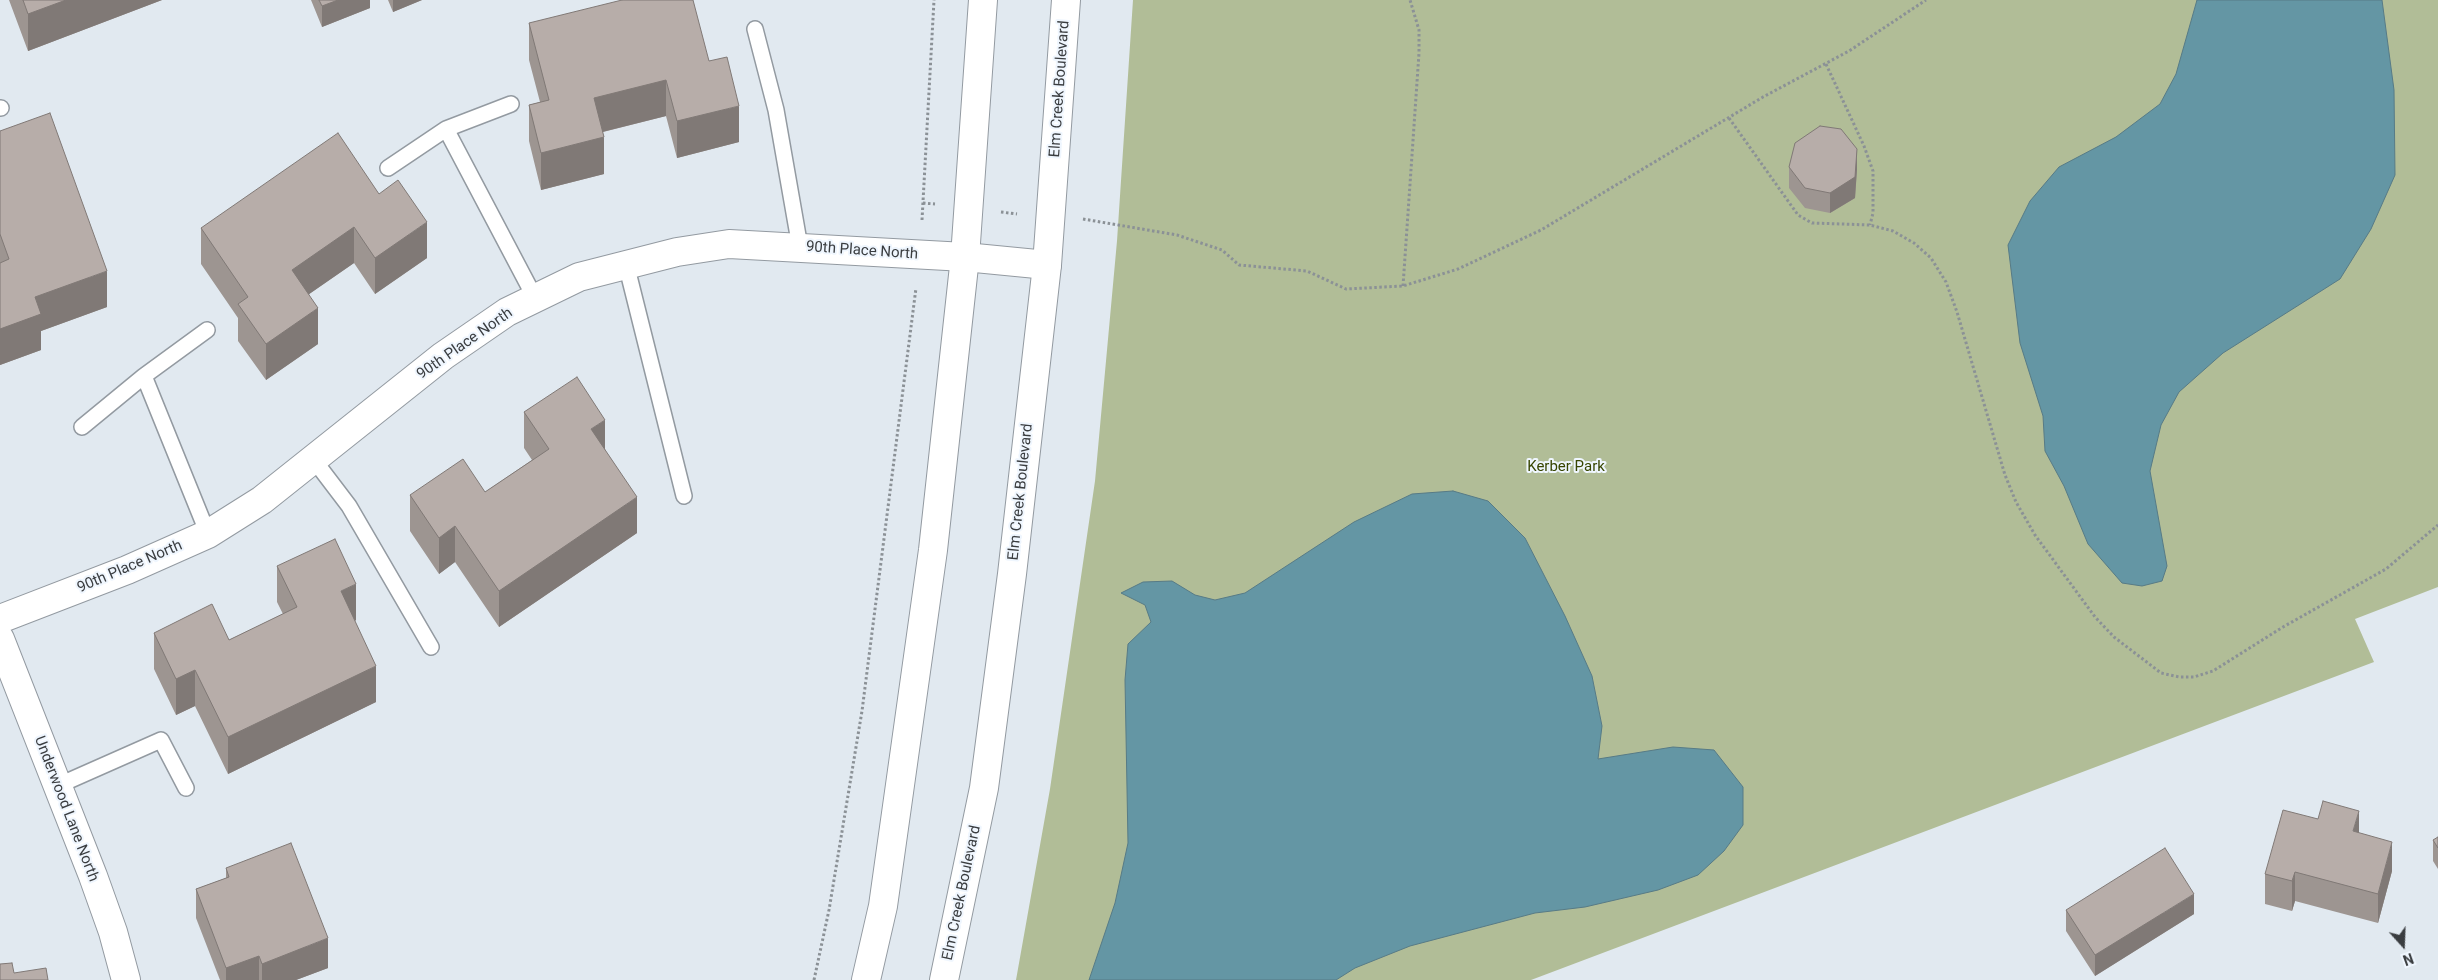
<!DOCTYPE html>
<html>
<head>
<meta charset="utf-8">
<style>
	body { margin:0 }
	#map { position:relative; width:2438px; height:980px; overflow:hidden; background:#e1e9f0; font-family:Roboto,sans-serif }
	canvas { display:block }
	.north { position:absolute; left:2378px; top:920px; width:50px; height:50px; -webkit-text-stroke:4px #eff6fe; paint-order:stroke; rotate:160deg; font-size:14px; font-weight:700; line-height:20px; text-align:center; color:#3a3d40 }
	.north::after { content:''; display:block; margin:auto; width:18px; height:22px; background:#3a3d40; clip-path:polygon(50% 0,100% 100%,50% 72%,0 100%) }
</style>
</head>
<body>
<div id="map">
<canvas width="2438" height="980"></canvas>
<div class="north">N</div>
</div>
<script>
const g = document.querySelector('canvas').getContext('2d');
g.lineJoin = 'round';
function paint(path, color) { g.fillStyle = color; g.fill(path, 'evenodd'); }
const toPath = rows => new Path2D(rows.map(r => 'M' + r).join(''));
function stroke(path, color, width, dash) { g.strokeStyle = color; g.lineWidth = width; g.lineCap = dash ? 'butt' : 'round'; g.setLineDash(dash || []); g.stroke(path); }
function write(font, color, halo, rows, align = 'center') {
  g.font = font + ' Roboto,sans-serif'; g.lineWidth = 4; g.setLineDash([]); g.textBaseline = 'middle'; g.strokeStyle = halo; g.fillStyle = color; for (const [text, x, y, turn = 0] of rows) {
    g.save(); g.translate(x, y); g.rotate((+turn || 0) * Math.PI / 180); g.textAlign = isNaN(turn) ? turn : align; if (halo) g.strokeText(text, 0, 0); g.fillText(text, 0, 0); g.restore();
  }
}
const green = toPath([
	[1133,0,2438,0,2438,587,2355,619,2374,662,1531,980,1016,980,1050,789,1095,481,1117,241]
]);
const water = toPath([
	[2197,0,2382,0,2394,90,2395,175,2371,229,2340,279,2223,353,2179,392,2161,425,2150,471,2167,566,2162,581,2142,586,2122,583,2088,544,2064,486,2045,451,2043,416,2020,343,2008,245,2030,201,2059,167,2116,137,2160,104,2176,74,2197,0],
	[1453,491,1488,501,1525,538,1565,616,1592,676,1602,726,1598,759,1673,747,1714,750,1743,787,1743,825,1724,851,1698,875,1658,890,1585,907,1535,913,1410,946,1355,968,1336,980,1089,980,1115,903,1128,843,1125,680,1128,644,1151,622,1145,605,1121,593,1143,582,1172,581,1195,595,1215,600,1245,593,1354,522,1412,494,1453,491]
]);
const path = toPath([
	[1826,64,1864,146,1873,171,1873,213,1870,225],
	[1729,118,1798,215,1812,223,1870,225,1893,231,1914,243,1931,258,1946,282,1957,312,2005,475,2016,502,2035,535,2095,617,2114,637,2161,673,2179,677,2194,677,2213,671,2283,627,2386,569,2438,525],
	[923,203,935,204],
	[1001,212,1017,214],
	[1083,219,1177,235,1222,250,1239,265,1307,271,1346,289,1403,286,1458,269,1541,230,1763,97,1849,51,1926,0],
	[922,220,934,0],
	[1403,286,1419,53,1419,30,1410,0],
	[814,980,829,910,862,711,916,288]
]);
const lane = toPath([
	[755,29,776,110,800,247],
	[0,108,1,108],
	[446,129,511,104],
	[388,168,446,129,535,298],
	[626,264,684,496],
	[144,376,207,330],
	[82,427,144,376,208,534],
	[314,460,349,506,431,647],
	[57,786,161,740,186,788]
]);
const street = toPath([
	[0,619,127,570,208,534,262,500,443,356,507,312,579,277,677,252,729,244,965,257,1047,265],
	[0,639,93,876,113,932,126,980]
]);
const secondary = toPath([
	[866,980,883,906,933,550,965,257,983,0],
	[944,980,984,788,1012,574,1047,265,1066,0]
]);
const wall = toPath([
	[9,0,162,0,28,51],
	[311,0,370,0,370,8,322,27],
	[388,0,422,0,393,12],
	[529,23,709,61,739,142,677,158,666,116,603,132,604,174,541,190,529,141,529,105,540,102,529,60],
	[0,131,107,307,41,331,41,350,0,365],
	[1789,167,1857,169,1855,198,1830,213,1805,208,1789,188],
	[379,194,427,258,375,294,354,263,309,294,318,344,266,380,238,341,238,318,201,264,201,228],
	[524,412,605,449,637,533,499,627,455,562,439,574,410,531,410,495,485,492,532,460,524,448],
	[277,566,356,620,355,621,376,702,228,774,195,706,176,715,154,669,154,633,229,640,283,614,277,602],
	[2359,833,2392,871,2378,923,2295,901,2292,911,2265,904,2265,874],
	[2438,837,2438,869,2433,861,2433,840],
	[226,868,328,968,296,980,220,980,196,918,196,889,226,878],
	[2066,910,2194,914,2095,976,2066,931]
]);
const shadedWall = toPath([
	[66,0,162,0,28,51,28,14],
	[338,0,370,0,370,8,322,27,322,6],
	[393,0,422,0,393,12],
	[666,80,666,116,594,134,594,98],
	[739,106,739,142,677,158,677,121],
	[604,137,604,174,541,190,541,153],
	[1857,149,1857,169,1855,198,1830,213,1830,193],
	[427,222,427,258,375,294,375,258],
	[354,227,354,263,292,306,292,270],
	[107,271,107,307,41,331,41,350,0,365,0,329,35,297],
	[318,308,318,344,266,380,266,344],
	[605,420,605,456,591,429],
	[637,497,637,533,499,627,499,591],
	[455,526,455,562,439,574,439,538],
	[356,584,356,620,341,628,341,591],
	[376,666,376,702,228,774,228,737],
	[195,670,195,706,176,715,176,679],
	[2359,811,2359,840,2353,831],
	[2392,842,2392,871,2378,923,2378,894],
	[2295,872,2295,901,2292,911,2292,881],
	[2194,894,2194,914,2095,976,2095,955],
	[328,938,328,968,296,980,262,980,262,964],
	[259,956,259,980,226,980,226,968]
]);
const building = toPath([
	[23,0,66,0,28,14,23,0],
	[319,0,338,0,322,6,319,0],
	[622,0,693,0,709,61,727,57,739,106,677,121,666,80,594,98,604,137,541,153,529,105,549,100,529,23,622,0],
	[50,113,107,271,35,297,41,314,0,329,0,263,9,259,0,234,0,131,50,113],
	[1820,126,1841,129,1857,149,1855,177,1830,193,1805,188,1789,167,1795,143,1820,126],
	[338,133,379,194,398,180,427,222,375,258,354,227,292,270,318,308,266,344,238,304,248,297,201,228,338,133],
	[577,377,605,420,591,429,637,497,499,591,455,526,439,538,410,495,463,459,485,492,549,449,524,412,577,377],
	[335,539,356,584,341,591,376,666,228,737,195,670,176,679,154,633,212,604,229,640,297,607,277,566,335,539],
	[2323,801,2359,811,2353,831,2392,842,2378,894,2295,872,2292,881,2265,874,2283,810,2318,819,2323,801],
	[2438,837,2438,848,2433,840,2438,837],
	[291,843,328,938,262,964,259,956,226,968,196,889,229,877,226,868,291,843],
	[2165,848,2194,894,2095,955,2066,910,2165,848],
	[12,963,14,973,46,968,48,980,0,980,0,964,12,963]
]);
const streetNames = [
	["Elm Creek Boulevard",1060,89,-86],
	["90th Place North",862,251,4],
	["90th Place North",465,344,-35],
	["Elm Creek Boulevard",1021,492,-84],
	["90th Place North",130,567,-23],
	["Underwood Lane North",66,809,69],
	["Elm Creek Boulevard",962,893,-78]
];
const parkNames = [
	["Kerber Park",1566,467]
];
paint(green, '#b1bd97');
paint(water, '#6496a4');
stroke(water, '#577b86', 1);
stroke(lane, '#939aa1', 18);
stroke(street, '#939aa1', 30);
stroke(secondary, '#939aa1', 30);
stroke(path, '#8b9196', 3, [2.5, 2.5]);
stroke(lane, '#fff', 15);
stroke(street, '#fff', 28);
stroke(secondary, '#fff', 28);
paint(wall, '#9d9591');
paint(shadedWall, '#807976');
paint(building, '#b7ada9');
stroke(building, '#807976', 1);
write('15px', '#3a3d40', '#eff6fe', streetNames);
write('15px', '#374500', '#eff6fe', parkNames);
</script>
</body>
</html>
